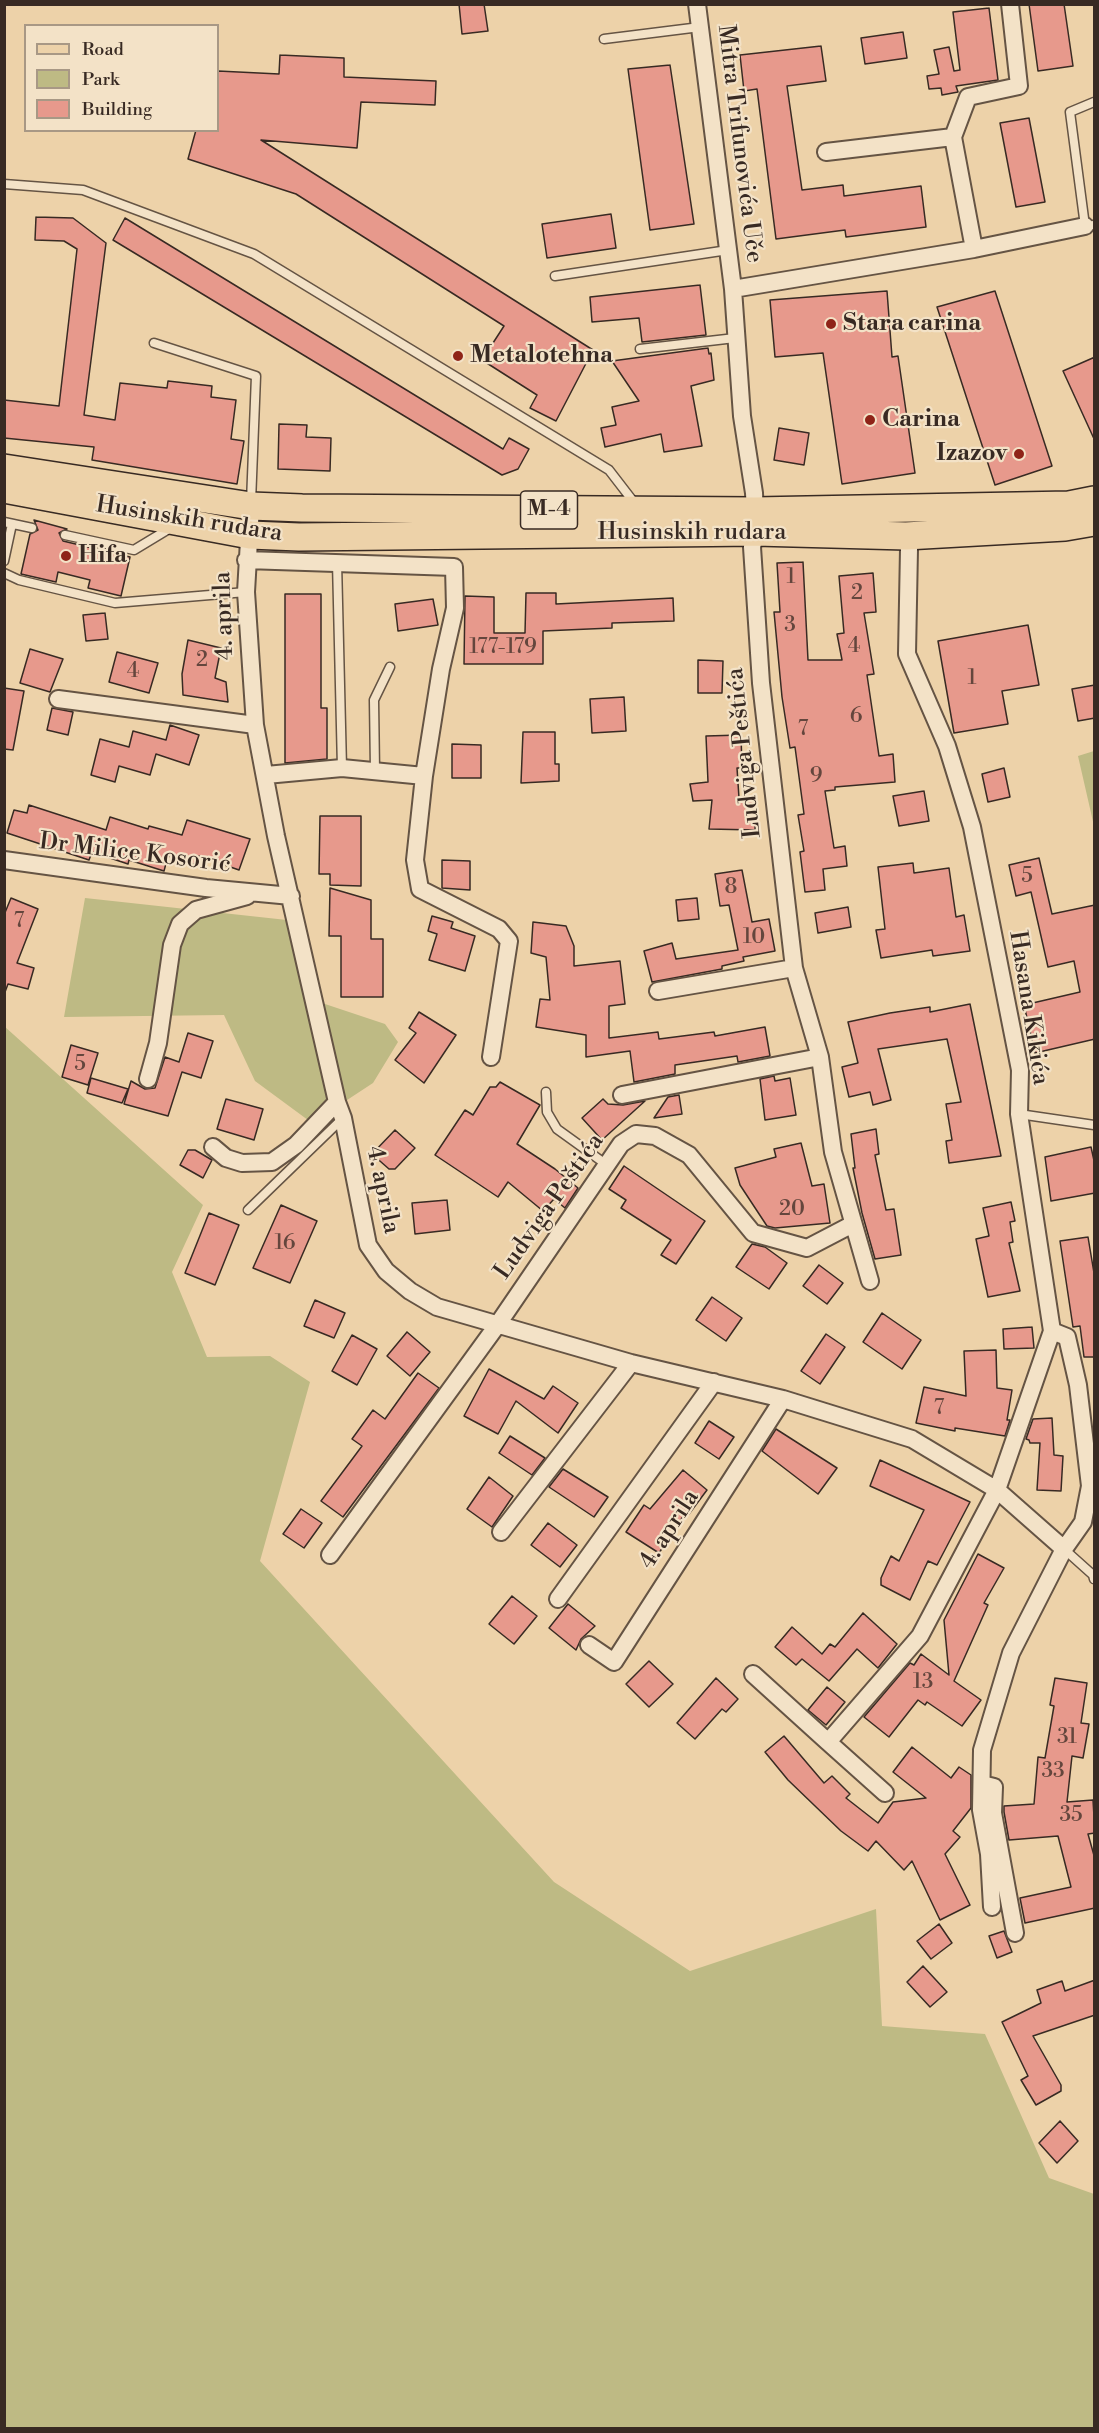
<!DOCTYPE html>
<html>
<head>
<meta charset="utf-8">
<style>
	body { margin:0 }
	#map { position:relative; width:1099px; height:2433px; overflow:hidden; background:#edd2a9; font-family:"Libre Bodoni",serif }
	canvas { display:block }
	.frame { position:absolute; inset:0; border:6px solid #382a23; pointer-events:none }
	.legend { position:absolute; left:24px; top:24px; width:195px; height:108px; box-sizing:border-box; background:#f3e2c7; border:2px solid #a89885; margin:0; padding:8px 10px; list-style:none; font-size:18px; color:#382a23 }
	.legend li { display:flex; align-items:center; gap:12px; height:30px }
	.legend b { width:30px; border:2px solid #a89885 }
</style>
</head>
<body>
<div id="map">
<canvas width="1099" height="2433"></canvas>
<div class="frame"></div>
<ul class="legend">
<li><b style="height:8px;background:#edd2a9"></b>Road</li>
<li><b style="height:16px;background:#beba84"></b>Park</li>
<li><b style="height:16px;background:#e7998c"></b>Building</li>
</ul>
</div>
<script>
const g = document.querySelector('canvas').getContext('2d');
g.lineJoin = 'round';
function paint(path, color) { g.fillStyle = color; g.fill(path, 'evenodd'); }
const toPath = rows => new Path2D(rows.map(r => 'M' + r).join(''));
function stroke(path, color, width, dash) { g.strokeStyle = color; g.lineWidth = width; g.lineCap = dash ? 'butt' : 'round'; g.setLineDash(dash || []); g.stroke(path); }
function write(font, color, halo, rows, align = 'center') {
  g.font = font + ' "Libre Bodoni",serif'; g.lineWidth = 4.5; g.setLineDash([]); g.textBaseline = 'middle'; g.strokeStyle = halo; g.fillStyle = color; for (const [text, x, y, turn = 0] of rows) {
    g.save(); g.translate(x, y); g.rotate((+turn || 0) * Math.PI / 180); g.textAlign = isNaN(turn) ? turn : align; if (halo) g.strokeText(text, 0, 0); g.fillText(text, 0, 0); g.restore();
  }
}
const green = toPath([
	[1094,751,1094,826,1078,756],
	[85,898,296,921,322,1003,385,1024,398,1042,373,1083,312,1123,255,1081,224,1015,64,1017],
	[4,1026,203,1205,172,1272,207,1357,270,1356,310,1382,260,1561,554,1882,690,1971,876,1909,882,2026,985,2034,1049,2178,1094,2194,1094,2428,5,2428]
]);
const building = toPath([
	[459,4,484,4,488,31,462,34,459,4],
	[1029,4,1064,4,1073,66,1038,71,1029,4],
	[989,8,998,80,956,86,958,92,942,95,941,88,929,89,927,76,939,74,934,50,949,47,954,71,960,70,953,12,989,8],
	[903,32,907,58,865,64,861,38,903,32],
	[821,46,826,81,787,86,802,190,843,185,844,196,921,186,926,227,846,237,845,230,776,239,757,89,744,91,740,55,821,46],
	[280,55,344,58,344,77,436,81,435,105,361,102,357,148,261,140,593,350,556,421,530,408,537,395,482,360,504,326,296,194,188,159,196,130,218,130,218,71,279,74,280,55],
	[670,65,694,224,650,230,628,69,670,65],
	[1029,118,1045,202,1016,207,1000,123,1029,118],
	[611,214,616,248,547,258,542,224,611,214],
	[36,217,73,218,106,243,84,415,115,420,120,383,167,388,168,381,212,386,211,397,236,400,231,439,244,441,237,484,92,460,94,447,4,438,4,400,59,406,77,249,64,241,35,240,36,217],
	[125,218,503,449,509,438,529,449,518,469,502,475,113,240,125,218],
	[700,285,706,335,642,342,639,318,592,322,590,297,700,285],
	[887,291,892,357,898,356,915,473,842,484,823,353,775,357,770,300,887,291],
	[995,291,1052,466,995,485,937,307,995,291],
	[708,348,709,354,711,353,714,380,691,386,702,446,664,452,661,434,605,447,601,428,616,425,612,407,639,401,612,361,708,348],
	[1095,357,1095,441,1063,371,1095,357],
	[279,424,307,425,306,437,331,438,330,471,278,469,279,424],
	[779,428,809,433,804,465,774,460,779,428],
	[34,520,67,529,59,533,63,541,130,557,121,596,88,588,90,580,58,572,56,582,21,574,30,534,38,530,34,520],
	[803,562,808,660,842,660,837,634,844,633,839,576,873,573,876,612,864,613,874,674,867,675,879,756,893,754,895,782,835,787,835,790,825,791,834,848,845,846,847,866,823,869,825,890,805,892,800,852,804,851,798,815,804,814,795,747,790,748,782,697,774,612,780,612,777,563,803,562],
	[526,593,556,593,556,604,673,598,674,621,612,623,612,628,543,631,543,664,464,664,465,596,494,597,494,633,525,633,526,593],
	[285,594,321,594,321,708,327,708,327,759,285,763,285,594],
	[433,599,438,625,398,631,395,604,433,599],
	[105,613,108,639,86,641,83,615,105,613],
	[1028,625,1039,685,1002,691,1008,724,954,733,938,641,1028,625],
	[188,640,221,648,215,678,226,682,228,702,183,695,182,674,188,640],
	[30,649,63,659,50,692,20,683,30,649],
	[117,652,158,663,149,693,109,682,117,652],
	[698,660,723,661,722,693,698,693,698,660],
	[1095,685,1095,718,1078,721,1072,689,1095,685],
	[4,688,24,691,13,750,4,749,4,688],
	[624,697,626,731,592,733,590,699,624,697],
	[52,708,73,712,68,735,47,730,52,708],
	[170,725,199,735,189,765,156,754,150,775,119,766,115,782,91,775,100,739,129,747,133,731,166,740,170,725],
	[523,732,555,732,555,764,559,764,559,781,521,783,523,732],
	[741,735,742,768,737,768,739,798,756,799,755,830,709,829,712,800,693,801,690,784,708,782,706,736,741,735],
	[452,744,481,745,481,778,452,778,452,744],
	[1004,768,1010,797,988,802,982,774,1004,768],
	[924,791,929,821,899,826,893,796,924,791],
	[29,805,106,830,110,817,148,829,149,826,182,835,187,820,250,839,239,870,199,856,197,865,168,856,164,871,129,860,128,864,92,852,89,860,7,833,14,810,27,813,29,805],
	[320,816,361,816,361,886,330,885,330,874,319,874,320,816],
	[1039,858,1052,914,1095,905,1095,1039,1035,1053,1024,1005,1080,992,1074,961,1048,967,1031,892,1016,896,1009,865,1039,858],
	[442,860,470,861,470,890,442,888,442,860],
	[913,863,914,873,949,868,956,917,964,915,970,951,933,956,932,950,881,958,876,930,885,929,878,867,913,863],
	[742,870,752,922,769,919,775,951,743,957,744,961,722,966,722,969,652,982,644,951,672,943,676,959,738,950,729,905,720,906,715,874,742,870],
	[330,888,371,900,371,939,383,939,383,997,341,997,341,936,329,936,330,888],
	[11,898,38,909,17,963,34,968,28,989,8,984,5,992,4,915,11,898],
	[697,898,699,919,678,921,676,900,697,898],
	[848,907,851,927,818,933,815,913,848,907],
	[432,916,453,922,451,928,475,936,465,971,429,960,437,934,428,931,432,916],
	[533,922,566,926,574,946,574,966,620,961,625,1004,609,1006,609,1038,658,1032,659,1039,714,1032,715,1036,765,1027,770,1056,738,1062,737,1056,675,1065,675,1074,634,1082,630,1051,586,1057,586,1035,536,1027,540,999,550,1000,546,957,531,953,533,922],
	[970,1004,1001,1156,949,1163,946,1141,952,1140,946,1104,961,1102,947,1039,878,1049,891,1100,873,1105,870,1092,849,1097,842,1067,858,1063,848,1022,890,1013,930,1007,930,1012,970,1004],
	[419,1012,456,1035,424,1083,395,1060,416,1033,409,1028,419,1012],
	[188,1033,213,1041,201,1078,182,1072,168,1116,124,1104,131,1081,145,1089,155,1088,165,1057,179,1062,188,1033],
	[71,1045,98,1053,88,1085,62,1077,71,1045],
	[774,1076,775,1081,790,1078,796,1115,765,1120,760,1079,774,1076],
	[91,1078,128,1089,122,1103,87,1093,91,1078],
	[500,1082,540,1105,517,1144,555,1169,578,1188,565,1208,554,1199,543,1211,508,1182,498,1197,435,1155,465,1110,473,1115,490,1087,496,1087,500,1082],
	[679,1095,682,1114,654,1118,668,1097,679,1095],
	[226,1099,263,1109,254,1140,217,1129,226,1099],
	[603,1099,608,1104,623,1105,645,1101,602,1140,582,1118,603,1099],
	[876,1129,879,1154,875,1155,886,1210,894,1209,901,1255,875,1259,862,1213,853,1168,855,1168,851,1134,876,1129],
	[395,1130,415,1148,395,1169,389,1169,372,1154,395,1130],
	[801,1143,812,1186,824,1184,830,1223,775,1228,767,1226,740,1185,735,1168,776,1157,774,1149,801,1143],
	[1091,1147,1095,1165,1095,1193,1051,1201,1045,1157,1091,1147],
	[188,1150,195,1150,212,1160,203,1178,180,1165,188,1150],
	[624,1166,705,1221,676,1264,661,1255,671,1240,621,1208,626,1200,609,1189,624,1166],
	[447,1200,450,1230,415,1234,412,1203,447,1200],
	[1011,1202,1015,1221,1010,1222,1013,1242,1009,1243,1020,1291,988,1297,976,1239,989,1236,983,1208,1011,1202],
	[281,1205,317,1221,290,1283,253,1268,281,1205],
	[209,1213,239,1225,215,1285,185,1273,209,1213],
	[1088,1237,1095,1279,1095,1357,1084,1357,1080,1326,1073,1327,1060,1241,1088,1237],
	[752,1244,765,1247,787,1263,769,1289,736,1267,752,1244],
	[819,1265,843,1283,827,1304,803,1286,819,1265],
	[712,1297,742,1318,726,1341,696,1320,712,1297],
	[315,1300,345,1313,334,1338,304,1326,315,1300],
	[882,1313,921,1340,902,1369,863,1342,882,1313],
	[1032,1327,1034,1348,1004,1349,1003,1329,1032,1327],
	[407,1332,430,1352,410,1376,387,1356,407,1332],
	[826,1334,845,1347,820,1384,801,1371,826,1334],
	[352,1335,377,1349,357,1385,332,1371,352,1335],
	[996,1350,997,1388,1012,1390,1007,1420,1010,1420,1005,1436,955,1428,955,1431,916,1423,924,1387,966,1396,964,1351,996,1350],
	[489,1369,544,1399,553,1386,578,1403,558,1433,516,1401,498,1434,464,1416,489,1369],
	[418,1373,439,1388,343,1517,321,1501,362,1446,352,1439,373,1410,385,1419,418,1373],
	[1052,1418,1054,1455,1063,1456,1061,1491,1037,1490,1040,1443,1030,1443,1029,1440,1026,1439,1033,1419,1052,1418],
	[709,1421,734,1437,719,1459,695,1443,709,1421],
	[776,1429,837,1468,818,1494,762,1451,776,1429],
	[510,1436,545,1458,532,1475,499,1453,510,1436],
	[880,1460,970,1502,937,1565,928,1561,910,1600,881,1585,881,1578,891,1556,899,1561,924,1510,870,1486,880,1460],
	[563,1469,608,1497,594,1517,549,1487,563,1469],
	[683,1470,707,1490,689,1514,686,1512,659,1553,626,1532,644,1505,650,1509,683,1470],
	[489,1477,513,1496,492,1527,467,1509,489,1477],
	[301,1509,322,1523,304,1548,283,1534,301,1509],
	[548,1523,577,1545,560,1567,531,1545,548,1523],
	[978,1554,1004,1568,984,1603,988,1605,954,1681,981,1700,962,1726,927,1702,925,1705,918,1700,889,1737,864,1717,910,1663,914,1665,921,1654,949,1675,944,1620,978,1554],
	[512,1596,537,1616,514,1644,489,1624,512,1596],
	[568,1604,595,1626,581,1639,576,1650,549,1628,568,1604],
	[863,1613,897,1644,878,1668,857,1649,829,1681,802,1659,796,1665,775,1647,792,1627,822,1654,830,1644,835,1647,863,1613],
	[649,1661,673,1684,649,1707,626,1684,649,1661],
	[716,1678,738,1699,726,1712,722,1709,695,1739,677,1723,716,1678],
	[1055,1678,1087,1683,1081,1723,1089,1724,1083,1758,1072,1756,1067,1802,1093,1800,1095,1833,1088,1834,1095,1859,1095,1908,1025,1923,1020,1898,1071,1887,1058,1836,1009,1840,1004,1812,1004,1806,1034,1804,1038,1757,1045,1758,1054,1706,1050,1705,1055,1678],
	[827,1687,845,1702,826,1725,808,1710,827,1687],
	[784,1736,824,1783,832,1776,850,1794,846,1798,878,1823,893,1802,926,1798,893,1772,912,1747,951,1778,959,1767,971,1775,971,1808,953,1831,960,1837,945,1854,970,1905,940,1920,912,1861,904,1870,876,1841,868,1851,841,1831,788,1780,765,1752,784,1736],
	[939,1924,952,1943,931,1959,917,1941,939,1924],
	[1004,1931,1012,1952,997,1958,989,1936,1004,1931],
	[923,1966,947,1992,930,2007,907,1982,923,1966],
	[1095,1980,1095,2015,1033,2036,1061,2085,1061,2091,1036,2105,1021,2080,1028,2076,1002,2022,1041,2003,1037,1990,1062,1981,1065,1991,1095,1980],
	[1060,2121,1078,2141,1057,2163,1039,2143,1060,2121]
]);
const lane = toPath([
	[604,39,700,27],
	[1094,102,1070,112,1085,226,1094,225],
	[4,184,83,190,254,254,609,470,636,505],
	[555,276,728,250],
	[154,343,256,376,251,502],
	[640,349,735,338],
	[4,522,32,528],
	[65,535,134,550,172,527],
	[4,561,12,524],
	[337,562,342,768],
	[4,573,19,580,115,603,246,592],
	[375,771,374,700,390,667],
	[546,1092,547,1112,557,1129,607,1165],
	[1019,1114,1094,1125],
	[248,1210,343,1118],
	[1064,1549,1093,1575,1094,1579]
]);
const street = toPath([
	[697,4,733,289,742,416,754,493,756,532,752,547,761,683,794,968,820,1057,833,1152,870,1281],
	[826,152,953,137],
	[974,249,953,137,968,97,1019,86,1010,4],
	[733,289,974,249,1085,226],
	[251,506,246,592,255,725,276,836,337,1102,343,1118,368,1245,386,1271,410,1291,437,1307,631,1363,783,1399,912,1439,997,1490,1064,1549,1011,1653,982,1750,981,1810,989,1854,992,1907],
	[246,560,454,567,455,608,441,669,424,776,415,860,420,889,499,929,509,941,491,1057],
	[58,699,255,725],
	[266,775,342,768,424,776],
	[4,860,206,888,291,896],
	[658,991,794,968],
	[148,1079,158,1043,172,945,180,924,196,910,247,896],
	[622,1095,820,1057],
	[213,1147,226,1158,242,1163,272,1162,296,1145,337,1102],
	[1052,1331,1067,1337,1078,1385,1090,1486,1083,1522,1064,1549],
	[501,1532,631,1363],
	[330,1555,498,1324,621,1144,636,1134,655,1136,689,1155,753,1233,807,1248,853,1224],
	[558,1599,714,1382],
	[589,1645,614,1662,783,1399],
	[753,1674,828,1742,920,1636,997,1490,1052,1331,1019,1114,1020,1070,972,827,947,746,907,654,909,549,906,536],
	[828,1742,885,1793],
	[982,1784,994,1787,993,1813,1015,1933]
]);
const primary = toPath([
	[4,468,251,506,302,508,755,511,1069,505,1094,500],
	[4,489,250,535,299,537,756,532,906,536,1065,527,1094,522]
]);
const markers = [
	[831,324,6,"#8f2418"],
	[458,356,6,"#8f2418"],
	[870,420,6,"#8f2418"],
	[1019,454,6,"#8f2418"],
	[66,556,6,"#8f2418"]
];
const numberNames = [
	["1",791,578],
	["2",857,594],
	["3",790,626],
	["4",854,647],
	["177-179",503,648],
	["2",202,661],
	["4",133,672],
	["1",972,679],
	["6",856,717],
	["7",803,730],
	["9",816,777],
	["5",1027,877],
	["8",731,888],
	["7",19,922],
	["10",754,938],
	["5",80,1065],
	["20",792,1210],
	["16",285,1244],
	["7",939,1409],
	["13",923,1683],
	["31",1067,1738],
	["33",1053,1772],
	["35",1071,1816]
];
const shields = [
	[549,510,57]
];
const shieldNames = [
	["M-4",549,510]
];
const streetNames = [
	["Mitra Trifunovića Uče",739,144,83],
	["Husinskih rudara",189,520,9],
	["Husinskih rudara",692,533],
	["4. aprila",225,616,-92],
	["Ludviga Peštića",745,753,-96],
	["Dr Milice Kosorić",135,854,7],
	["Hasana Kikića",1028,1008,81],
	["4. aprila",382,1190,78],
	["Ludviga Peštića",550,1207,-55],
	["4. aprila",670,1530,-57]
];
const poiNames = [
	["Stara carina",843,324],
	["Metalotehna",470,356],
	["Carina",882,420],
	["Izazov",1007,454,"right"],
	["Hifa",78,556]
];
paint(green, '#beba84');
paint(building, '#e7998c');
stroke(building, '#382a23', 1.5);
stroke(lane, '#655444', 11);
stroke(street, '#655444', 20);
stroke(primary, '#382a23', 30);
stroke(lane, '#f3e2c7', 8);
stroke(street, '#f3e2c7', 16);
stroke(primary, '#edd2a9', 27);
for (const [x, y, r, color] of markers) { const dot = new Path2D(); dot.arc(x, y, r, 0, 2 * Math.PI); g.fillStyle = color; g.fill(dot); stroke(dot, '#f3e2c7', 2); }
write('21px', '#64463d', null, numberNames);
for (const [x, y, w] of shields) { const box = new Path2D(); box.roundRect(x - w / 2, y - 19, w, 38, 4.5); g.fillStyle = '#f3e2c7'; g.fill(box); stroke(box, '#382a23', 1.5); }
write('bold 22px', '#382a23', null, shieldNames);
write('24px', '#382a23', '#f3e2c7', streetNames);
write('bold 24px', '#382a23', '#f3e2c7', poiNames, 'left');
</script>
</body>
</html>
